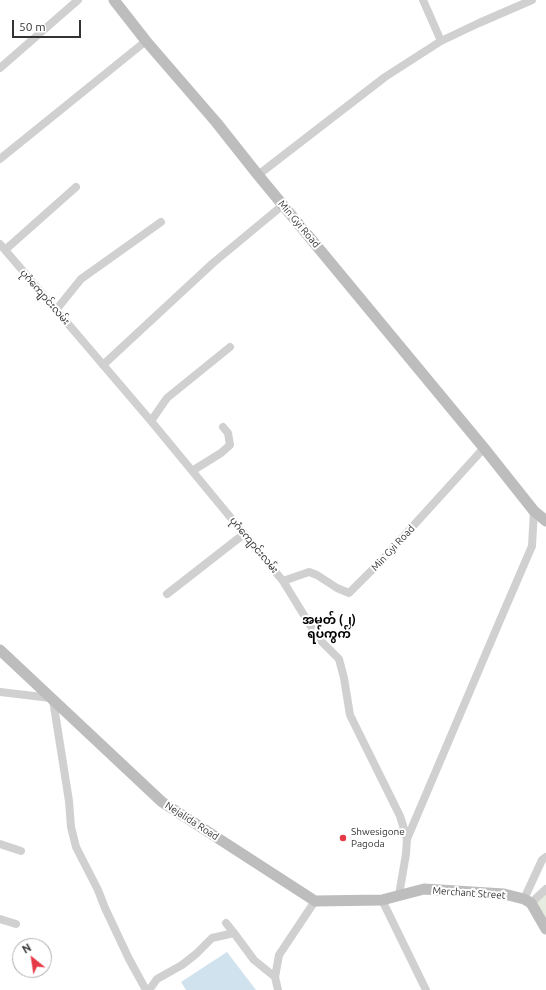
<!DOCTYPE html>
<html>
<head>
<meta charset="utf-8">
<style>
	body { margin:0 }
	#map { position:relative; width:546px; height:990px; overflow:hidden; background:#fff; font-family:Ubuntu,sans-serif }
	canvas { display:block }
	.north { position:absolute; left:12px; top:938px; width:40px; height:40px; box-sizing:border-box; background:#fff; border:1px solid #adadad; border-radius:50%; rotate:330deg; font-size:11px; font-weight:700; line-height:16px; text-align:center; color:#333 }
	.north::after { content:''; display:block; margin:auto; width:14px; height:18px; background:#e63946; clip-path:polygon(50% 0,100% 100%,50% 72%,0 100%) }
	.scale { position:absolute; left:12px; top:20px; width:69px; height:18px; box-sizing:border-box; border:2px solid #333; border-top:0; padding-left:5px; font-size:12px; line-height:14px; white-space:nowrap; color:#333; -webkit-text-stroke:3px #fff; paint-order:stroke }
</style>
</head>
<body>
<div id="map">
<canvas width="546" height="990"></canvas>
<div class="north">N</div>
<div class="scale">50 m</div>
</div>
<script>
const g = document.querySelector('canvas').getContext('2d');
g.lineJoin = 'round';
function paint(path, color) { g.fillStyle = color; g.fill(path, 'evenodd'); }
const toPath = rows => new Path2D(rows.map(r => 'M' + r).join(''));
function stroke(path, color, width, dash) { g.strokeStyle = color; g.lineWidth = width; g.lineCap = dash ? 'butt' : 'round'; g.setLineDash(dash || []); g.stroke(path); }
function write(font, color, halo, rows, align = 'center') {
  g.font = font + ' Ubuntu,"Noto Sans Myanmar",sans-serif'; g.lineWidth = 4; g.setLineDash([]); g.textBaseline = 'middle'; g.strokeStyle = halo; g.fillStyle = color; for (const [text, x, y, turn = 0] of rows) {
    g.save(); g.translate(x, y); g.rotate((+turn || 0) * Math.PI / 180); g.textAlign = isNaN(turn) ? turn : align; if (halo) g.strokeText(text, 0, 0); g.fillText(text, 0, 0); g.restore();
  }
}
const green = toPath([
	[546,886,546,918,536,904,541,888]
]);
const water = toPath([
	[227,952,256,990,186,990,181,982]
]);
const street = toPath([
	[423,0,441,41],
	[0,68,78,0],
	[0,159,146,41],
	[258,175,385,77,441,41,479,23,532,0],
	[0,244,151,421,283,581,318,638,339,659,344,678,350,715,400,816,407,839,406,854,399,895],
	[5,250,76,187],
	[56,310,81,279,161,222],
	[103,365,213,263,283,205],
	[151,421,167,398,230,347],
	[192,471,221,453,230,445,228,433,223,427],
	[283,581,309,572,317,575,337,588,349,593,383,559,484,448],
	[167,594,244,534],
	[0,692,51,698],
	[53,700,69,801,71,827,76,847,98,890,105,908,129,959,146,990],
	[407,839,498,625,532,546,534,511],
	[0,844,21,851],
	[524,899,542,860,546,857],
	[382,900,426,990],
	[531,903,546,889],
	[0,919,16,924],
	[226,923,234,933,254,960,275,977,278,990],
	[275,977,279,955,315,901],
	[149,990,157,979,182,965,196,954,212,938,234,933]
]);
const secondary = toPath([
	[114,0,146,41,216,122,258,175,484,448,534,511,546,521],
	[0,650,162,802,315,901,382,900,424,889,504,894,524,899,531,903,546,929]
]);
const markers = [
	[343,838,4,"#e63946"]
];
const streetNames = [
	["Min Gyi Road",299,224,50],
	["ပုဂံကျောင်းလမ်း",45,297,49],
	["ပုဂံကျောင်းလမ်း",254,545,50],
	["Min Gyi Road",393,548,-47],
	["Nejalida Road",192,821,33],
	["Merchant Street",469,893,4]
];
const poiNames = [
	["Shwesigone",351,832],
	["Pagoda",351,844]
];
const quarterNames = [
	["အမှတ် (၂)",329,620],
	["ရပ်ကွက်",329,634]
];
paint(green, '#e6ecdf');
paint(water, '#cfe2ee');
stroke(street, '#d0d0d0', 8);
stroke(secondary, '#bdbdbd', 11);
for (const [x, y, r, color] of markers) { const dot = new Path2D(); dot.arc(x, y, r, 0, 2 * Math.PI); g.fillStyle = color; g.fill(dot); stroke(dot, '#fff', 1.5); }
write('10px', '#333', '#fff', streetNames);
write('10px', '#333', '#fff', poiNames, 'left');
write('bold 12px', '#000', '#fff', quarterNames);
</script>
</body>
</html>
